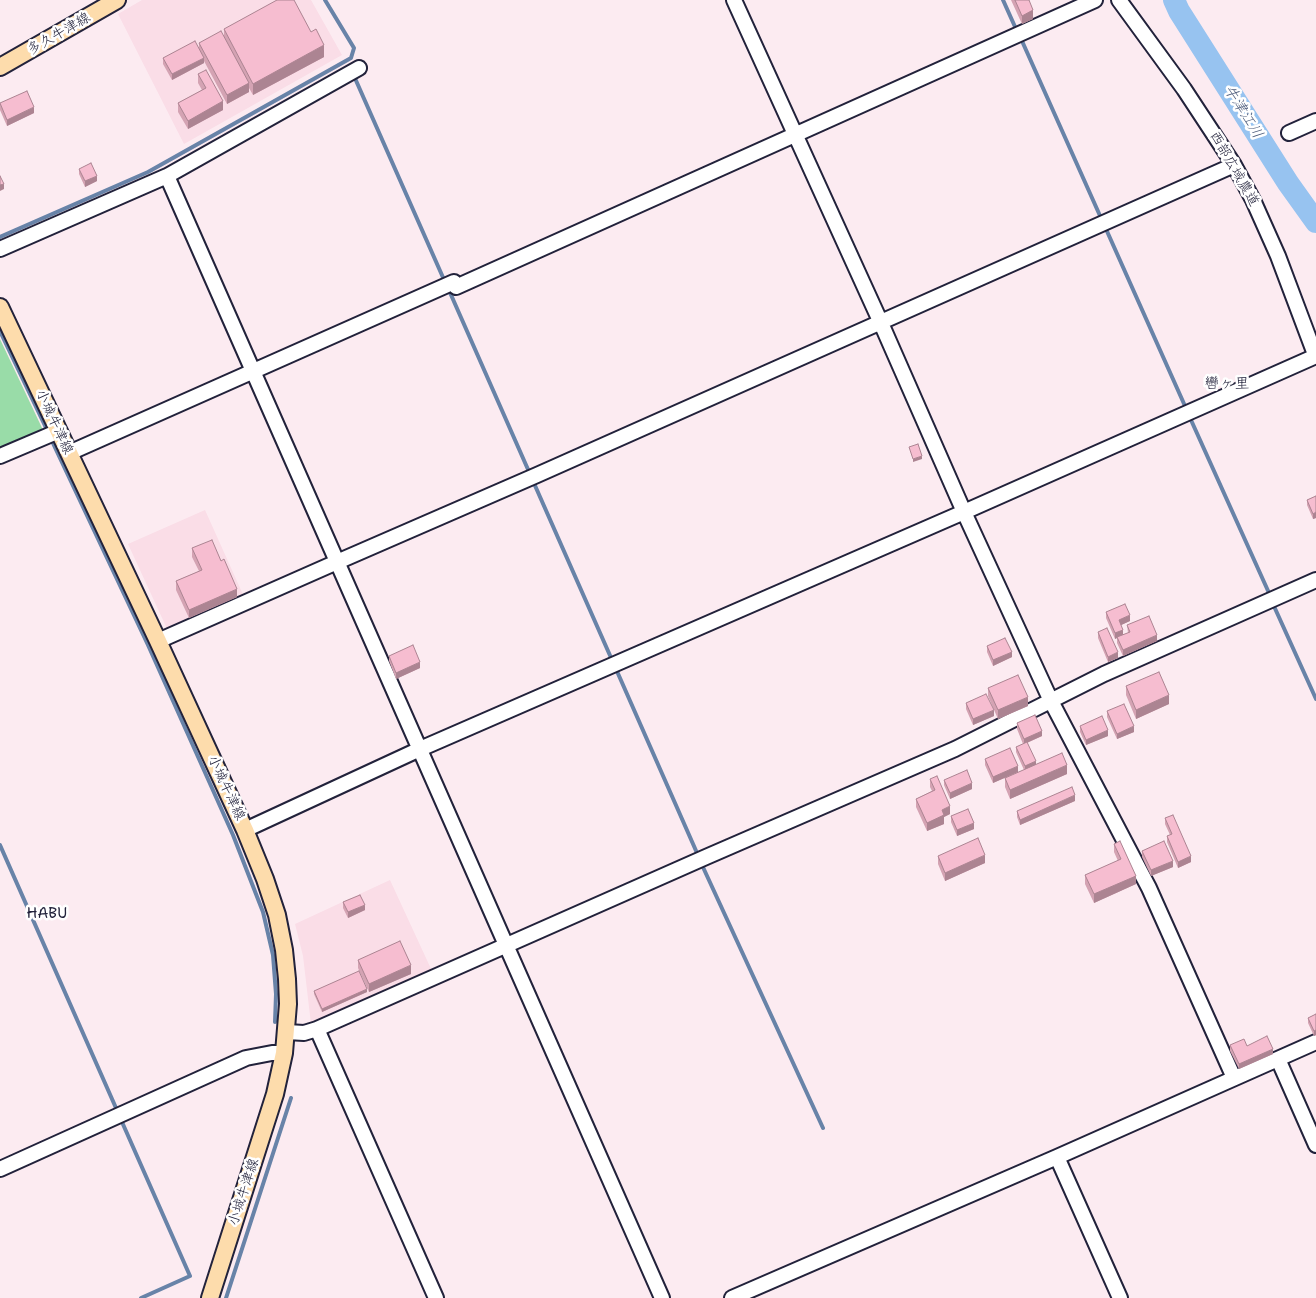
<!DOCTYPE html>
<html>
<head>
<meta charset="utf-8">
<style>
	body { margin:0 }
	canvas { display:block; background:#fcebf1 }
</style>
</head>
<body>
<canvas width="1316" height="1298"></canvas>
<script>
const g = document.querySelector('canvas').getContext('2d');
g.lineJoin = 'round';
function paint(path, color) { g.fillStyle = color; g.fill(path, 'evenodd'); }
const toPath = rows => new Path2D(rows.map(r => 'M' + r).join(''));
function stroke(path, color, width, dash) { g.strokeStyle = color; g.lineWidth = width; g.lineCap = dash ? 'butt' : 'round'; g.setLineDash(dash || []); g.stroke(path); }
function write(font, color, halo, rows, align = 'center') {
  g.font = font + ' "Shantell Sans","Klee One",sans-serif'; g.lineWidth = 5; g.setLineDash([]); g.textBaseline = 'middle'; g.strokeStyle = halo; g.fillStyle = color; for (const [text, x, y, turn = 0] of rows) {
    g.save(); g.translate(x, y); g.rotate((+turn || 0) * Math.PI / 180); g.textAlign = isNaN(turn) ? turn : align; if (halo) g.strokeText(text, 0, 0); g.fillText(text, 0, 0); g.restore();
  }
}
const built = toPath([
	[142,0,311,0,342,55,184,144,118,14],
	[205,510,245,599,169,633,128,544],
	[390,880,432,971,311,1024,303,956,295,924]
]);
const green = toPath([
	[0,339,43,430,0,449]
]);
const stream = toPath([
	[1003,0,1016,29],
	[1022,41,1101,218],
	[354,76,445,282],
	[1106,229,1185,406],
	[0,237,148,172,351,58,354,48,325,0],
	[448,288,530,474],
	[0,331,48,432],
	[1191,420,1269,593],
	[51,439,148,645,233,835,263,912,273,955,276,994,275,1022],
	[533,481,612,660],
	[1273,604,1316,699],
	[616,669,697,853],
	[0,845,116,1108],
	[702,865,823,1128],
	[122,1122,190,1276,141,1298],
	[226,1298,291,1098]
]);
const river = toPath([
	[1174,0,1179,11,1288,183,1316,222]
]);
const minor = toPath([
	[734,0,881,323,964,512,1051,701,1149,888,1234,1078],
	[1119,0,1184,89,1234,165,1253,200,1278,256,1316,357],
	[1289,133,1316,121],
	[167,176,506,945,662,1298],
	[0,249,167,176,359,68],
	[456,287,1095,0],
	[69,453,454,282],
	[0,456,59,431],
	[158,641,337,562,537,475,1234,165],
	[245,830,420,749,964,512,1316,356],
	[317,1029,436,1298],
	[287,1032,304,1033,317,1029,706,857,955,749,1104,674,1316,580],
	[1278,1059,1316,1145],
	[1057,1157,1120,1298],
	[0,1169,246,1058,272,1053,284,1053],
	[732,1298,1057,1157,1316,1042]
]);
const major = toPath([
	[0,67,117,0],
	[0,307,158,641,245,830,265,879,277,915,284,950,287,979,288,1004,284,1053,275,1094,210,1298]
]);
const wall = toPath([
	[1011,0,1029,0,1033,19,1022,24],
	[224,29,324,57,253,95,249,88,249,92,227,104,204,61,204,63,172,80,163,64,163,58,199,48,199,43,224,35],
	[198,74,223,110,188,129,178,112,178,103,202,90,198,83],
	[0,103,34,113,7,126,0,110],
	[79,169,97,181,85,187,79,174],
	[1316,496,1316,518,1313,519,1307,505,1307,500],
	[192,548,237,597,189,618,176,590,176,581,199,571,192,557],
	[1106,612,1130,621,1121,625,1123,635,1128,633,1127,625,1157,641,1123,656,1117,643,1117,638,1115,639,1106,618],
	[1098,632,1118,658,1108,662,1098,638],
	[987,646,1012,657,993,666,987,652],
	[389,656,420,668,396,679,389,661],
	[1126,686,1169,704,1136,719,1126,695],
	[988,688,1028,706,998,719,988,696],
	[966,703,994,716,973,725,966,709],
	[1107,711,1134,732,1117,739,1107,717],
	[1017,723,1042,736,1027,743,1036,765,1067,774,1010,799,1005,787,1005,778,1024,770,1016,752,1016,747,1023,744,1017,729],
	[1080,726,1108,736,1086,745,1080,732],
	[985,759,1018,772,993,783,985,765],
	[930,779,950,814,944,817,944,824,927,831,916,807,916,799,932,791,930,787],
	[944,780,972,789,950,799,944,785],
	[1075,801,1020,825,1017,817,1017,811],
	[951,816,974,829,957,836,951,822],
	[1165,818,1191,862,1178,868,1167,842,1167,836,1170,835,1165,824],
	[1114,844,1136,884,1094,903,1085,884,1085,875,1118,861,1114,852],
	[1142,851,1173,867,1151,876,1142,857],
	[938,856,985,863,945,881,938,864],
	[343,902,365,910,348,918,343,908],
	[358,960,411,974,369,992,358,968],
	[314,991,367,992,322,1012,314,994],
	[1316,1014,1316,1035,1314,1036,1308,1023,1308,1018],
	[1230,1045,1247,1046,1273,1054,1239,1069,1230,1051]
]);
const shadedWall = toPath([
	[1033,10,1033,19,1022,24,1022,16],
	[324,45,324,57,253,95,253,84],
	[204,58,204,63,172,80,172,74],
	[249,83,249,92,227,104,227,95],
	[223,101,223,110,188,129,188,121],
	[34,107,34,113,7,126,7,120],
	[97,176,97,181,85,187,85,181],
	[4,184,4,189,0,191,0,185],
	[922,456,922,459,913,462,913,459],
	[1316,512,1316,518,1313,519,1313,514],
	[237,589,237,597,189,618,189,610],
	[1130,615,1130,621,1119,626,1119,620],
	[1123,630,1123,635,1115,639,1115,633],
	[1157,635,1157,641,1123,656,1123,650],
	[1012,652,1012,657,993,666,993,660],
	[1118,652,1118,658,1108,662,1108,657],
	[420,662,420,668,396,679,396,673],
	[1169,695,1169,704,1136,719,1136,710],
	[1028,697,1028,706,998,719,998,710],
	[994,710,994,716,973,725,973,719],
	[1134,726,1134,732,1117,739,1117,734],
	[1108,730,1108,736,1086,745,1086,740],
	[1042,731,1042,736,1024,744,1024,739],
	[1036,761,1036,767,1025,772,1025,766],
	[1067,765,1067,774,1010,799,1010,790],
	[1018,766,1018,772,993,783,993,777],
	[972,783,972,789,950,799,950,793],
	[1075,795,1075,801,1020,825,1020,820],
	[950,806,950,814,944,817,944,824,927,831,927,823,942,810],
	[974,823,974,829,957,836,957,830],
	[985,855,985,863,945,881,945,873],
	[1191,856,1191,862,1178,868,1178,862],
	[1173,861,1173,867,1151,876,1151,870],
	[1136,876,1136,884,1094,903,1094,894],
	[365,905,365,910,348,918,348,912],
	[411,965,411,974,369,992,369,984],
	[367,989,367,992,322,1012,322,1009],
	[1316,1030,1316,1035,1314,1036,1314,1031],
	[1273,1049,1273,1054,1239,1069,1239,1064]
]);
const building = toPath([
	[277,0,294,0,311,32,316,29,324,45,253,84,224,29,277,0],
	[1015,0,1029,0,1033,10,1022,16,1015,0],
	[221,31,249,83,227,95,199,43,221,31],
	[195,41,204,58,172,74,163,58,195,41],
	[206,70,223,101,188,121,178,103,206,88,198,74,206,70],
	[27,91,34,107,7,120,0,103,27,91],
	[91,163,97,176,85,181,79,169,91,163],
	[0,176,4,184,0,185,0,176],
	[918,444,922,456,913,459,909,447,918,444],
	[1316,496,1316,512,1313,514,1307,500,1316,496],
	[212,540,221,561,224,559,237,589,189,610,176,581,202,570,192,548,212,540],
	[1125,604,1130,615,1119,620,1123,630,1115,633,1106,612,1125,604],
	[1149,616,1157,635,1123,650,1117,637,1130,632,1127,625,1149,616],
	[1107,628,1118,652,1108,657,1098,632,1107,628],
	[1005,638,1012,652,993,660,987,646,1005,638],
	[413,645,420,662,396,673,389,656,413,645],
	[1159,672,1169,695,1136,710,1126,686,1159,672],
	[1018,675,1028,697,998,710,988,688,1018,675],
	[986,694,994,710,973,719,966,703,986,694],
	[1124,704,1134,726,1117,734,1107,711,1124,704],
	[1035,715,1042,731,1024,739,1017,723,1035,715],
	[1102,716,1108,730,1086,740,1080,726,1102,716],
	[1027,742,1036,761,1025,766,1016,747,1027,742],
	[1010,748,1018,766,993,777,985,759,1010,748],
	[1062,753,1067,765,1010,790,1005,778,1062,753],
	[967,770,972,783,950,793,944,780,967,770],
	[937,776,950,806,942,810,944,815,927,823,916,799,935,790,930,779,937,776],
	[1072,787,1075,795,1020,820,1017,811,1072,787],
	[968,809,974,823,957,830,951,816,968,809],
	[1173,815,1191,856,1178,862,1167,836,1172,834,1165,818,1173,815],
	[978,838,985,855,945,873,938,856,978,838],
	[1120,841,1136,876,1094,894,1085,875,1121,859,1114,844,1120,841],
	[1164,841,1173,861,1151,870,1142,851,1164,841],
	[360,895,365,905,348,912,343,902,360,895],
	[400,941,411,965,369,984,358,960,400,941],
	[359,971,367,989,322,1009,314,991,359,971],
	[1316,1014,1316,1030,1314,1031,1308,1018,1316,1014],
	[1267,1036,1273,1049,1239,1064,1230,1045,1244,1039,1247,1046,1267,1036]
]);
const streetNames = [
	["多久牛津線",59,34,-30],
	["西部広域農道",1234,169,60],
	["小城牛津線",54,422,65],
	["小城牛津線",226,788,65],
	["小城牛津線",244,1192,-72]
];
const waterNames = [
	["牛津江川",1243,112,58]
];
const neighbourhoodNames = [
	["轡ヶ里",1227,384],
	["HABU",47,914]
];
paint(built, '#fadde7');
paint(green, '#99dca8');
stroke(stream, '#6883a8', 4);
stroke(river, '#97c3f0', 22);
stroke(minor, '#22223b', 18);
stroke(major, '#22223b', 20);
stroke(minor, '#fff', 14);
stroke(major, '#fddcac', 16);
paint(wall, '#d4a3b3');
paint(shadedWall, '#ac8492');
paint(building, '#f6bdd0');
stroke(building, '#ac8492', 1);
write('14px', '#22223b', '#fff', streetNames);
write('italic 15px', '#4b5a7a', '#fff', waterNames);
write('15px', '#22223b', '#fff', neighbourhoodNames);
</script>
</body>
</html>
